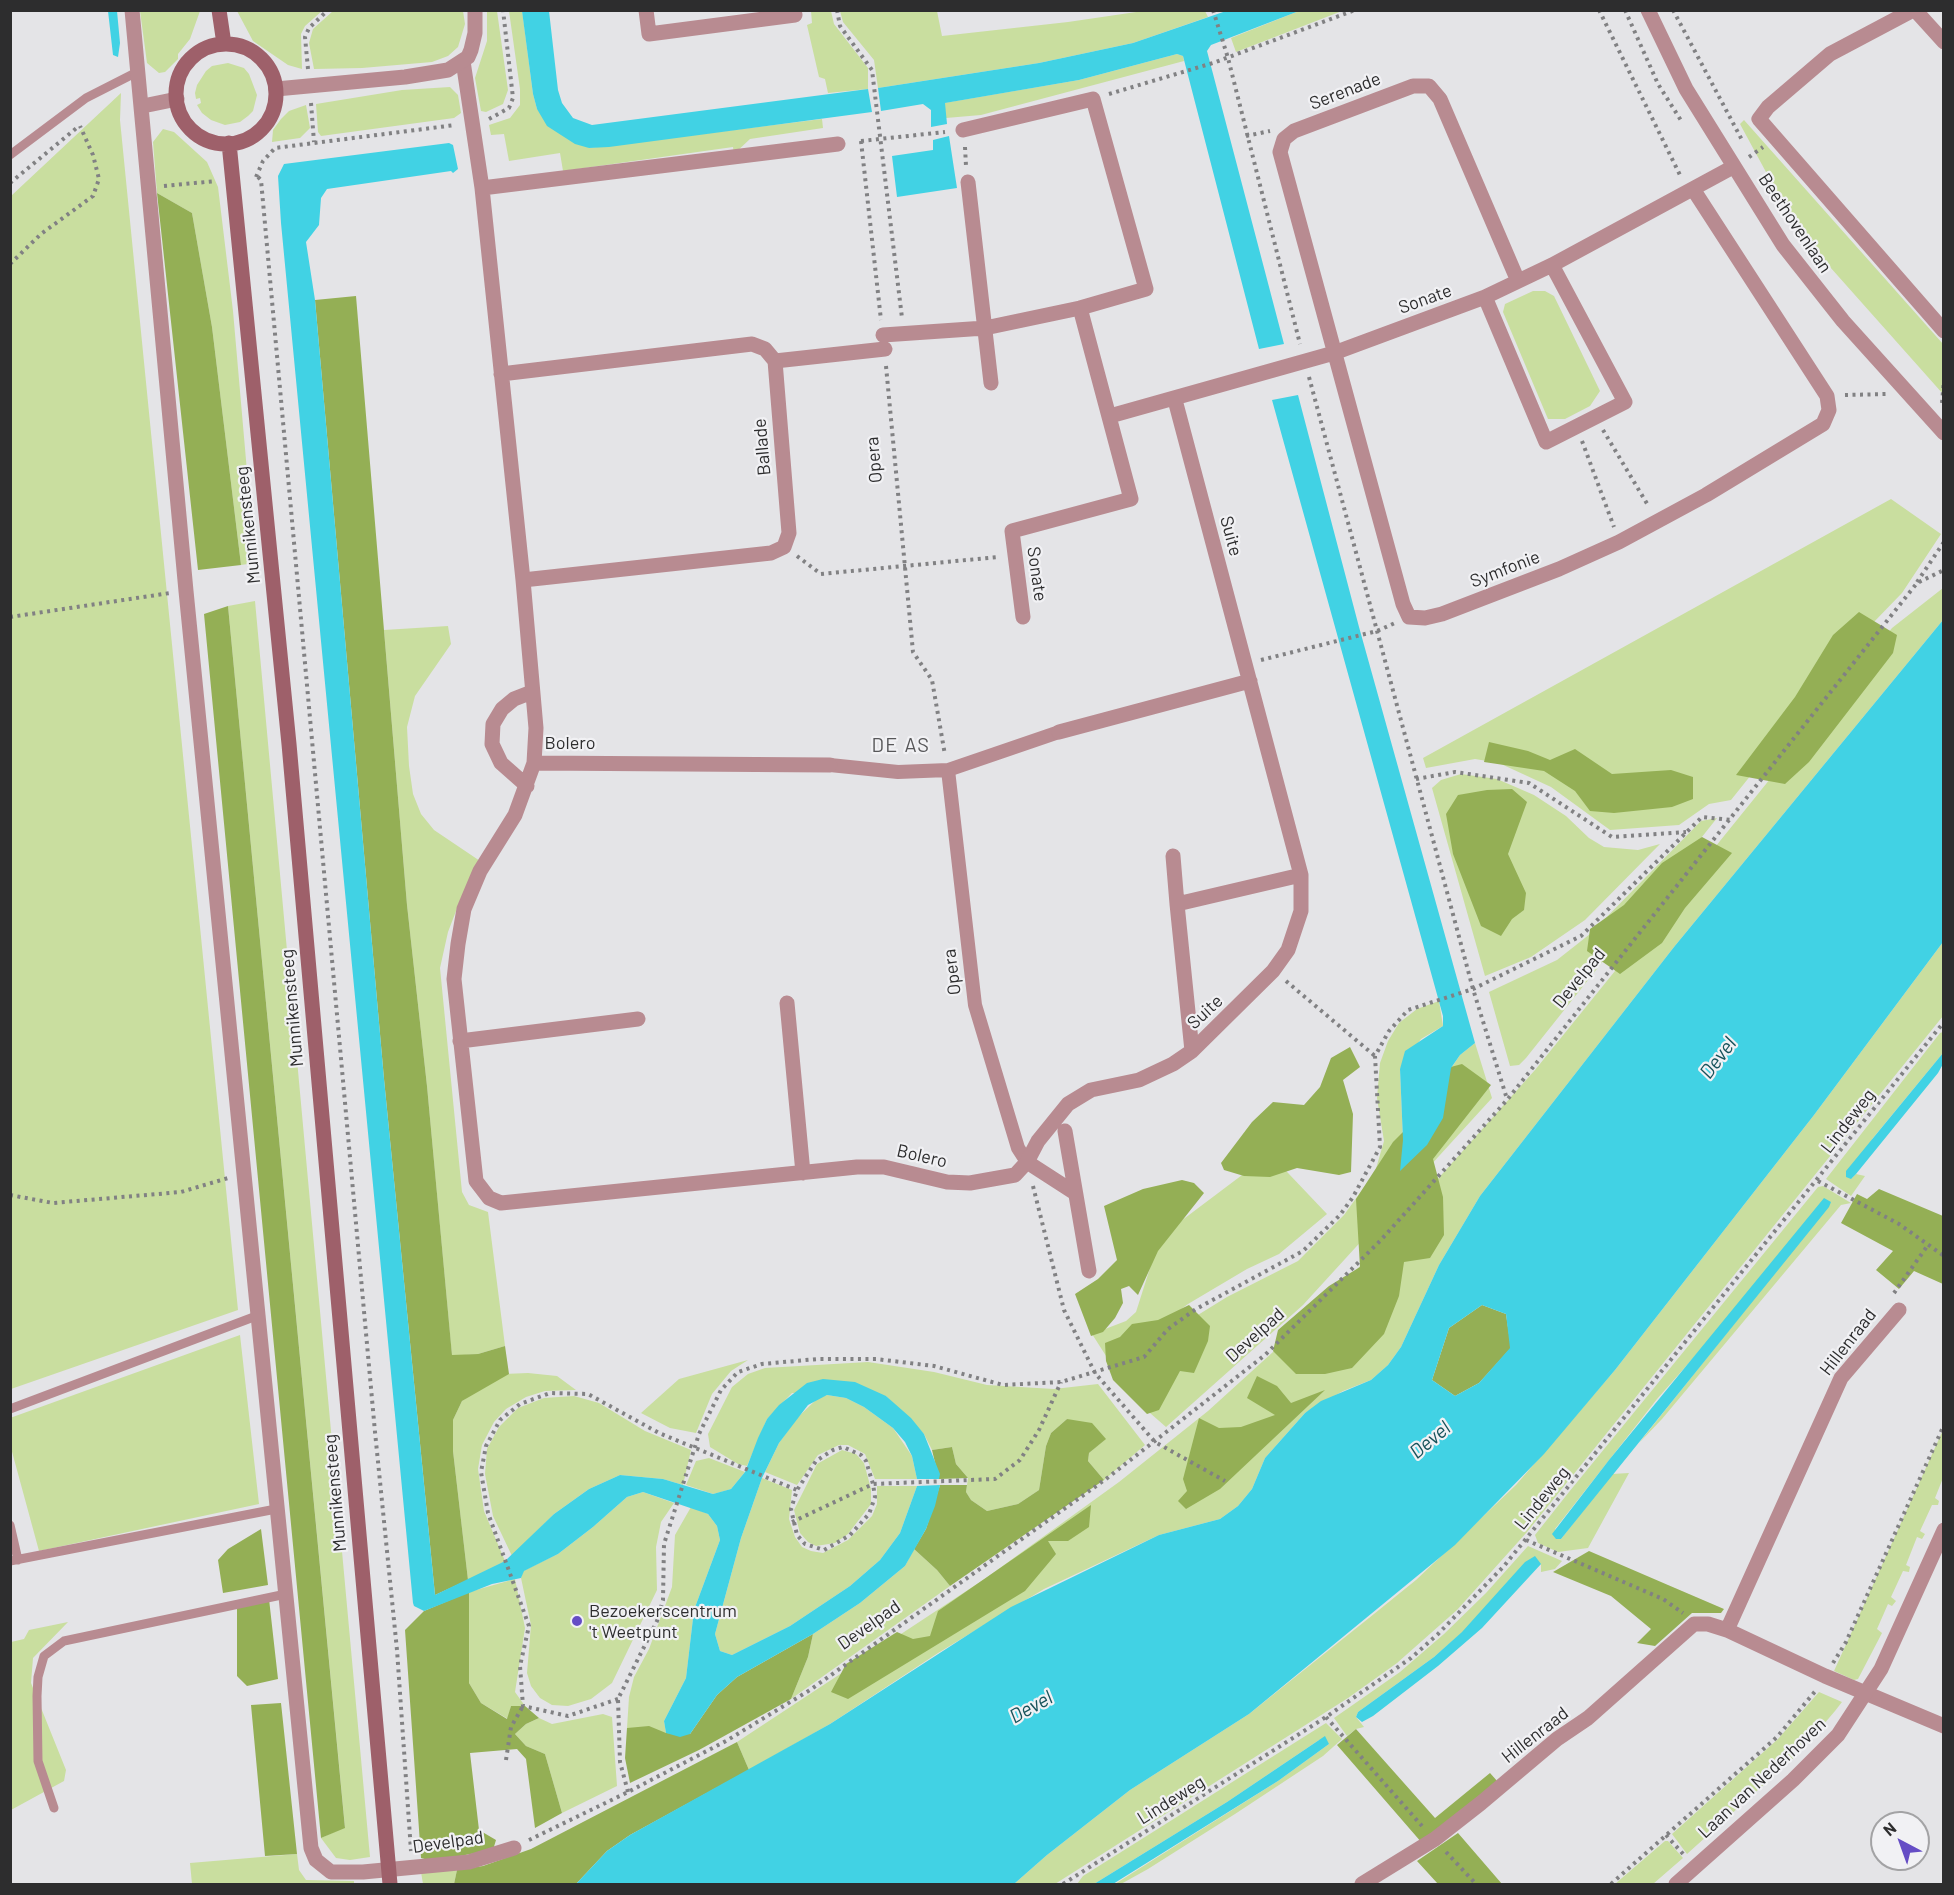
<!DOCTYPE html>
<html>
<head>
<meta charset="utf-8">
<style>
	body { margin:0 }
	#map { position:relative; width:1954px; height:1895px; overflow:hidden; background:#e4e4e7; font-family:Barlow,sans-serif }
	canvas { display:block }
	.frame { position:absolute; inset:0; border:12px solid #2d2d2e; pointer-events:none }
	.north { position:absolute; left:1870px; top:1811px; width:60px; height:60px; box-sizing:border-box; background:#f1f1f4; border:2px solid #a3a3a5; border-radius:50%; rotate:319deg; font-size:16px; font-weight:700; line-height:24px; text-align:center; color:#2d2d2e }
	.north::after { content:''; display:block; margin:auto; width:21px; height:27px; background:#654dc5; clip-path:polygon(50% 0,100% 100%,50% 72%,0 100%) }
</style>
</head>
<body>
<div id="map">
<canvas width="1954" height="1895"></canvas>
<div class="frame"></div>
<div class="north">N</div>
</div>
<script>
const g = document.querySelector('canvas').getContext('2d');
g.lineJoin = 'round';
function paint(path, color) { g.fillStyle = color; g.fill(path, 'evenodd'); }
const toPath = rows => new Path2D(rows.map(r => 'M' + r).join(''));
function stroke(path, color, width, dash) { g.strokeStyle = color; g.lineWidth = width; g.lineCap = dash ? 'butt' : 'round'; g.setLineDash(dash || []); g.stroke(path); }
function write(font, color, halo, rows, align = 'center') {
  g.font = font + ' Barlow,sans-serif'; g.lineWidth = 4.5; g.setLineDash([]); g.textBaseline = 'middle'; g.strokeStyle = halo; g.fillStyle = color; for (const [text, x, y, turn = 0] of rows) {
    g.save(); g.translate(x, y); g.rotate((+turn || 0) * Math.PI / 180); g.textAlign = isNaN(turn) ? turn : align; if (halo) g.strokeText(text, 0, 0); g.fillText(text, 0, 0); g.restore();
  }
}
const green = toPath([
	[522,10,533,94,537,109,589,148,822,119,823,128,750,139,734,154,733,147,563,171,560,153,509,161,504,134,491,135,489,125,510,118,520,105,520,89,509,11],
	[140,11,200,11,190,39,178,54,178,59,165,72,159,73,147,63],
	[237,11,322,11,305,26,301,34,302,69,288,65,253,41],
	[333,11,463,11,465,24,458,47,448,56,432,62,362,68,314,69,309,43,313,29],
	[487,11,497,11,508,90,503,104,486,112,481,111,475,78,487,41],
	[811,11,831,11,834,24,868,68,868,89,828,93,825,79,819,77,807,25,812,23],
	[840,11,937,11,942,36,1068,22,1143,11,1205,11,1208,17,1133,43,1039,63,878,88,874,60,843,22],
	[1299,11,1342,11,1236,52,1231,38],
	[1177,54,1183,56,1184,61,981,115,946,118,944,103,1079,80],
	[228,63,244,68,249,74,257,95,253,111,248,116,240,122,225,125,211,120,202,113,197,105,201,103,200,98,196,99,195,93,197,85,206,71,212,66],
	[450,87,458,95,461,113,454,118,321,136,318,132,316,104,402,90],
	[121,93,120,120,238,1310,11,1389,11,196],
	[306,105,310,128,300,138,272,142,273,130,281,119,289,111],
	[1744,120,1943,344,1943,394,1830,267,1786,209,1740,124],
	[163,129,174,132,207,162,218,187,233,311,255,563,241,565,212,327,192,213,157,193,153,142],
	[1533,291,1545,291,1554,296,1600,391,1590,406,1565,419,1548,419,1503,312,1505,304],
	[1891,499,1941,534,1902,593,1871,625,1731,800,1709,804,1679,825,1610,830,1551,787,1499,763,1475,759,1426,768,1423,758],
	[1943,588,1943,620,1674,947,1480,1196,1439,1265,1401,1347,1388,1365,1371,1380,1343,1391,1305,1413,1265,1458,1252,1489,1238,1506,1220,1519,1159,1535,1044,1589,938,1653,830,1724,749,1770,737,1742,986,1578,1119,1482,1208,1411,1327,1303,1535,1070,1892,628],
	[255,601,370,1857,350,1860,336,1858,321,1838,345,1827,228,606],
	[448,626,451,644,415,696,407,727,409,766,413,794,421,814,434,830,483,863,461,898,448,932,440,968,462,1192,469,1205,488,1212,505,1346,478,1354,452,1356,427,1086,407,905,384,630],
	[1461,774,1497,779,1534,795,1566,816,1589,838,1604,847,1638,850,1660,844,1585,920,1531,957,1485,976,1432,788,1441,780],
	[1717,818,1526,1058,1519,1065,1510,1066,1489,992,1557,960,1590,934,1701,821],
	[1943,942,1943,1016,1527,1532,1457,1610,1397,1663,1348,1698,1055,1884,1014,1884,1047,1855,1130,1790,1249,1714,1369,1618,1416,1580,1516,1485,1615,1370,1814,1115],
	[1439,1001,1443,1026,1421,1039,1400,1069,1403,1140,1460,1055,1475,1043,1492,1098,1303,1305,1166,1427,1142,1406,1193,1318,1227,1297,1298,1261,1344,1215,1375,1172,1384,1141,1377,1098,1380,1063,1388,1041,1399,1023,1417,1009],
	[1943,1032,1943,1053,1873,1138,1851,1179,1856,1174,1865,1176,1851,1196,1826,1179,1940,1033],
	[1270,1154,1327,1214,1279,1254,1247,1269,1188,1304,1159,1326,1108,1359,1092,1334,1126,1321,1136,1312,1157,1246,1173,1227],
	[1823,1186,1851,1203,1841,1205,1662,1419,1639,1443,1831,1202,1657,1399,1555,1529,1561,1539,1612,1474,1629,1473,1588,1548,1558,1552,1538,1543,1535,1535,1569,1492,1818,1187],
	[240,1335,259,1504,39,1551,11,1448,10,1418],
	[748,1360,731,1371,712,1394,696,1433,670,1428,641,1413,679,1379],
	[868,1362,934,1372,987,1385,1054,1389,1098,1384,1145,1445,1104,1480,1088,1461,1089,1453,1105,1439,1067,1419,1051,1433,1046,1446,1039,1490,1018,1504,987,1511,971,1500,966,1492,968,1478,956,1464,952,1447,932,1450,924,1434,886,1396,792,1393,767,1419,747,1466,738,1464,710,1447,708,1434,732,1387,748,1374,765,1368],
	[528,1373,557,1376,576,1390,545,1391,526,1397,506,1409,494,1422,482,1445,478,1469,484,1511,505,1561,468,1580,453,1451,453,1420,462,1401,479,1389,504,1374],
	[827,1395,846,1398,864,1407,893,1428,912,1456,917,1479,875,1479,865,1454,848,1445,839,1445,818,1455,797,1485,765,1472,779,1443,797,1418,818,1398],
	[574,1396,599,1403,645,1431,691,1450,683,1485,663,1479,620,1475,589,1489,554,1514,512,1556,493,1516,485,1474,487,1449,499,1427,518,1408,544,1398],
	[1943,1430,1943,1478,1935,1498,1939,1501,1938,1505,1932,1505,1920,1531,1925,1534,1922,1539,1917,1537,1906,1565,1910,1567,1909,1572,1903,1571,1891,1597,1896,1601,1892,1606,1888,1604,1877,1629,1882,1633,1858,1679,1854,1680,1834,1671],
	[842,1450,856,1454,864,1463,871,1489,871,1504,848,1534,835,1543,816,1546,808,1542,800,1533,794,1510,817,1464],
	[709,1458,745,1472,731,1489,721,1492,713,1494,686,1485,696,1461],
	[762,1478,792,1490,789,1519,795,1537,802,1547,811,1551,823,1553,848,1540,872,1516,877,1504,877,1486,917,1486,900,1533,880,1560,850,1586,790,1626,732,1655,720,1651,715,1634,741,1538],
	[643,1492,674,1503,661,1522,656,1547,657,1590,612,1683,591,1699,568,1706,552,1705,540,1698,531,1686,527,1673,531,1625,521,1578,523,1571,558,1554,593,1527,627,1497],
	[691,1507,708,1514,717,1526,720,1540,694,1610,686,1678,664,1721,666,1733,627,1728,629,1697,634,1677,649,1649,672,1587,675,1535],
	[1528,1546,1562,1561,1555,1569,1541,1572,1541,1564,1434,1657,1358,1712,1356,1717,1364,1727,1356,1729,1347,1736,1334,1718,1400,1672,1444,1634,1486,1593],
	[914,1549,937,1570,950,1586,791,1699,808,1657,813,1634,860,1603,905,1566],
	[515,1579,525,1628,515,1692,525,1706,511,1706,508,1719,481,1703,469,1683,469,1592],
	[68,1622,33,1658,31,1683,66,1770,64,1781,11,1810,11,1642,24,1639,29,1630],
	[1819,1692,1842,1702,1835,1711,1800,1752,1687,1854,1672,1834,1778,1739],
	[603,1714,612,1717,617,1786,562,1813,545,1754,526,1746,515,1734,526,1724,539,1718,552,1724],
	[1326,1723,1342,1739,1323,1756,1235,1814,1148,1869,1121,1884,1115,1884,1278,1781,1329,1744,1319,1740,1227,1802,1094,1884,1077,1884,1083,1876],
	[1665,1841,1668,1841,1683,1858,1653,1884,1615,1884],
	[297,1854,299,1870,306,1880,354,1881,354,1884,192,1884,190,1863],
	[457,1870,454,1884,423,1884,421,1872]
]);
const forest = toPath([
	[157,193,192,213,212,327,241,565,198,570],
	[356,296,407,905,427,1086,452,1355,478,1354,505,1346,509,1374,462,1401,453,1420,453,1451,468,1580,435,1595,384,1079,315,300],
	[228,606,345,1828,321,1838,204,614],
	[1859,612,1897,635,1893,653,1809,762,1785,784,1736,775,1795,697,1833,635],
	[1489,742,1528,751,1550,760,1575,749,1612,774,1671,770,1693,777,1693,799,1672,807,1614,813,1590,811,1575,791,1544,771,1484,762],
	[1512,789,1527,802,1508,854,1526,893,1524,910,1512,919,1501,936,1481,926,1453,854,1446,814,1458,795,1487,790],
	[1702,837,1732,853,1685,908,1662,943,1620,974,1587,951,1590,929,1624,905,1662,863],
	[1350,1047,1360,1067,1343,1080,1353,1114,1351,1172,1339,1175,1297,1168,1270,1177,1244,1176,1224,1170,1221,1163,1252,1122,1273,1102,1304,1105,1320,1087,1331,1058],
	[1462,1064,1491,1085,1433,1159,1443,1197,1444,1235,1430,1258,1404,1262,1399,1296,1384,1334,1352,1368,1325,1374,1296,1374,1273,1351,1278,1330,1329,1286,1360,1267,1356,1199,1393,1142,1419,1116,1447,1068],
	[1182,1180,1194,1183,1204,1193,1158,1251,1138,1295,1129,1286,1121,1289,1123,1303,1115,1318,1103,1332,1091,1336,1075,1294,1098,1279,1117,1260,1104,1206,1143,1189],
	[1879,1189,1943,1216,1943,1284,1914,1271,1899,1289,1876,1270,1893,1251,1841,1223,1857,1194,1867,1199],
	[1189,1305,1210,1326,1208,1341,1194,1373,1180,1371,1159,1410,1147,1414,1113,1380,1106,1361,1105,1343,1120,1337,1132,1324,1158,1320],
	[1482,1305,1506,1314,1511,1348,1479,1383,1455,1396,1432,1380,1449,1328],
	[1257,1376,1277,1386,1291,1403,1325,1390,1220,1489,1186,1509,1178,1501,1187,1491,1183,1479,1199,1418,1219,1428,1241,1427,1275,1415,1247,1398],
	[1067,1419,1092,1423,1106,1439,1089,1453,1088,1461,1104,1480,950,1586,937,1570,914,1549,926,1529,940,1485,967,1485,966,1492,971,1500,987,1511,1018,1504,1039,1490,1046,1446,1051,1433],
	[952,1447,956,1464,968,1478,939,1479,932,1450],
	[1091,1505,1089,1527,1068,1541,1048,1541,1056,1554,1025,1591,848,1699,831,1692,846,1664,897,1632,913,1639,930,1636,938,1611],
	[261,1529,268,1585,223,1593,218,1560,228,1549],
	[1589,1551,1668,1585,1724,1609,1721,1613,1692,1613,1655,1646,1637,1643,1651,1629,1611,1596,1553,1572],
	[469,1592,469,1683,481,1703,507,1719,511,1706,525,1706,539,1718,526,1724,515,1734,526,1746,545,1754,562,1813,535,1828,526,1759,517,1749,470,1753,479,1830,496,1840,493,1850,432,1861,421,1858,405,1630,424,1611],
	[269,1599,278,1679,247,1686,237,1676,237,1606],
	[813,1634,808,1657,791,1699,699,1750,630,1783,625,1758,627,1728,649,1726,666,1733,690,1734,717,1695,737,1677],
	[281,1703,297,1854,265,1856,251,1705],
	[1356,1729,1435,1818,1490,1773,1498,1782,1422,1843,1337,1745],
	[737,1742,749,1770,630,1835,607,1851,576,1884,454,1884,457,1870,483,1866,531,1849],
	[1458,1833,1502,1884,1438,1884,1417,1861]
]);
const water = toPath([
	[1229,10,1299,11,1211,45,1207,51,1284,344,1259,349,1183,56,1177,54,1079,80,945,103,947,124,931,127,931,110,923,104,881,111,878,88,1039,63,1133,43],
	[108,11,117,11,120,43,118,57,113,55],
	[522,11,549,11,558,90,562,103,573,118,592,125,868,89,872,112,609,147,589,148,575,144,547,126,537,109,533,94],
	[949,136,957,188,897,197,892,156,933,150,933,140],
	[449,143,453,145,458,169,453,173,451,171,327,189,321,198,319,225,306,242,315,300,384,1079,435,1595,505,1561,554,1514,589,1489,620,1475,663,1479,713,1494,731,1489,745,1472,758,1438,767,1419,779,1405,807,1383,823,1379,855,1382,886,1396,911,1418,924,1434,940,1474,939,1479,917,1479,912,1456,905,1442,893,1428,864,1407,846,1398,827,1395,808,1405,779,1443,762,1478,741,1538,715,1634,720,1651,732,1655,790,1626,850,1586,880,1560,900,1533,917,1486,940,1485,935,1506,926,1529,905,1566,860,1603,813,1634,737,1677,717,1695,690,1734,680,1737,666,1733,664,1721,686,1678,694,1610,720,1540,717,1526,708,1514,643,1492,627,1497,593,1527,558,1554,524,1571,521,1578,492,1584,424,1611,414,1606,413,1603,281,223,278,176,284,164],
	[1298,395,1359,627,1475,1043,1460,1055,1451,1068,1443,1118,1427,1145,1400,1171,1403,1140,1400,1069,1405,1051,1443,1026,1443,1016,1272,400],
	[1943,620,1943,942,1814,1115,1615,1370,1544,1454,1455,1545,1249,1714,1130,1790,1047,1855,1014,1884,576,1884,607,1851,630,1835,830,1724,1011,1607,1159,1535,1220,1519,1238,1506,1252,1489,1265,1458,1305,1413,1321,1401,1371,1380,1388,1365,1401,1347,1439,1265,1480,1196,1674,947],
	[1482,1305,1506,1314,1510,1348,1479,1383,1455,1396,1432,1380,1449,1328],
	[1943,1053,1943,1064,1938,1073,1856,1174,1851,1179,1846,1177,1846,1171],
	[1824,1198,1831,1202,1829,1207,1561,1539,1556,1539,1552,1534,1609,1460],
	[1535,1556,1541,1564,1482,1628,1438,1666,1373,1716,1362,1722,1356,1717,1358,1712,1434,1657,1462,1632,1525,1562],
	[1325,1736,1329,1744,1278,1781,1113,1884,1094,1884,1227,1802]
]);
const path = toPath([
	[837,10,840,26,872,70,902,318],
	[1213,10,1228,58,1300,344],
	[1599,10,1680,175],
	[1625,10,1658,84,1682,122],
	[1673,10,1742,140],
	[308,69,305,37,309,28,328,10],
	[1109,94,1213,63,1355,10],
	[311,103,314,142],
	[489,119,509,108,513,98,503,10],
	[1246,136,1270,131],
	[861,141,881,320],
	[861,141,945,132],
	[965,147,966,166],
	[1749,157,1763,147],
	[256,177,263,161,275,148,455,125],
	[258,177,261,180,375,1432,397,1650,411,1851],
	[10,183,79,126],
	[164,186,216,181],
	[10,264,41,234,93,196,99,179,93,155,80,126],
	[886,366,913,652,932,680,945,755],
	[1309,377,1473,989,1507,1099],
	[1845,395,1886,394],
	[1942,403,1944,380],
	[1603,430,1649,507],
	[1582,441,1614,527],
	[797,556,821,574,998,557],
	[1917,582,1944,542],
	[10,617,170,593],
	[1261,660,1377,631,1395,623],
	[1416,779,1455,772,1529,783,1612,837,1686,832],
	[1286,981,1375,1056],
	[1818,1181,1899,1224,1944,1256],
	[1033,1186,1064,1310,1095,1373,1155,1442,1225,1481],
	[10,1195,53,1203,181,1192,228,1178],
	[1894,1293,1928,1245],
	[792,1522,873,1484,866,1461,861,1455,843,1447,833,1450,816,1461,797,1490],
	[1526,1540,1663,1599,1683,1613],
	[1833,1663,1846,1642,1944,1425],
	[618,1699,568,1716,523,1706,520,1666,529,1626,488,1513,481,1472,486,1446,500,1420,520,1404,550,1393,588,1394,659,1433,797,1490,791,1509,797,1535,805,1544,824,1550,850,1535,869,1514,875,1497,873,1484,995,1479,1020,1460,1039,1430,1061,1382],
	[1326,1717,1422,1826],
	[506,1760,511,1727,523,1706],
	[628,1792,620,1762,618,1699,657,1621,663,1600,664,1544,699,1434,721,1390,738,1372,762,1364,818,1359,876,1359,934,1366,1003,1385,1061,1382,1144,1357,1168,1329,1196,1309,1303,1251,1340,1215,1353,1197,1380,1147,1375,1056,1389,1031,1408,1010,1473,989,1581,936,1702,817,1731,820],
	[1666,1835,1684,1855],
	[529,1840,628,1792,726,1741,810,1690,1106,1479,1265,1355,1380,1241,1507,1100,1917,583,1944,570],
	[1446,1852,1476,1884],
	[1063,1884,1326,1717,1411,1658,1438,1634,1504,1566,1944,1022],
	[1611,1884,1777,1737,1817,1689]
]);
const service = toPath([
	[10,155,86,98,139,71],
	[10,1409,259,1315],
	[10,1525,18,1560],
	[10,1561,276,1509],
	[54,1808,38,1761,37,1696,38,1677,44,1656,64,1641,286,1594]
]);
const pedestrian = toPath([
	[830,765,898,772,948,770,1059,732],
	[948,770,975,1005,1018,1148,1027,1162]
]);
const minor = toPath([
	[132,10,186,591,311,1848,316,1860,331,1872,363,1872,469,1862,514,1848],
	[646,10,649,34,795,15,794,10],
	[1913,10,1830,54,1768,107,1759,119,1944,331],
	[1915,10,1944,42],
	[463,61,482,188,523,580,536,728,534,763],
	[143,106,177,99],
	[968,182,991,383],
	[482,188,838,144],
	[1518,281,1440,99,1429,86,1413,86,1294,131,1284,139,1280,152,1403,604,1409,617,1425,618,1442,614,1559,569,1619,542,1706,495,1823,424,1829,410,1827,396,1693,189],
	[1485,297,1546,442,1625,402,1552,265],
	[883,335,985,328,1080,308,1146,289,1093,99,963,130],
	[775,361,885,349],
	[501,374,752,344,765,349,775,361,789,533,784,547,771,553,523,580],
	[1110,416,1334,353,1485,297,1552,265,1733,167],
	[1023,617,1012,531,1131,499,1080,308],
	[1059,732,1250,681],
	[830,765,534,763,515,815,480,871,464,909,458,944,454,979,476,1181,489,1198,501,1203,857,1167,884,1167,947,1182,970,1183,1015,1175,1027,1162,1075,1193],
	[527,786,501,763,492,744,493,724,502,709,514,699,532,692],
	[1173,856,1177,904],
	[787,1003,803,1173],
	[460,1041,638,1019],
	[1192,1051,1177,904,1301,875],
	[1065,1131,1089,1271],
	[1027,1162,1038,1141,1068,1104,1091,1090,1139,1080,1173,1064,1192,1051,1273,971,1288,950,1301,911,1301,875,1175,400],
	[1727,1630,1841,1378,1899,1310],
	[1362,1884,1435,1839,1481,1803,1557,1739,1588,1718,1694,1624,1708,1624,1727,1630,1825,1676,1944,1726]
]);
const tertiary = toPath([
	[1648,10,1686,89,1783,245,1843,321,1944,433],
	[276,89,405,77,448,70,468,57,471,50,475,33,475,10],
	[1676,1884,1793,1780,1838,1735,1881,1669,1944,1530]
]);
const secondary = toPath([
	[219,10,224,44],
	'176 94a50 50 0 1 1 100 0a50 50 0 1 1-100 0Z',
	[229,143,289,744,390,1884]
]);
const markers = [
	[577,1621,6,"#654dc5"]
];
const streetNames = [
	["Serenade",1345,91,-21],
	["Beethovenlaan",1795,223,56],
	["Sonate",1425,299,-20],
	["Ballade",762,447,-95],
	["Opera",874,460,-95],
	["Munnikensteeg",248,525,-96],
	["Suite",1231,536,75],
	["Symfonie",1505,569,-21],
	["Sonate",1037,574,82],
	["Bolero",570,743],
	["Opera",952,972,-97],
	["Develpad",1579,978,-51],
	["Munnikensteeg",292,1008,-95],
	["Suite",1205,1012,-43],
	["Lindeweg",1848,1121,-52],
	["Bolero",922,1156,13],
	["Develpad",1255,1335,-42],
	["Hillenraad",1848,1342,-52],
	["Munnikensteeg",335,1493,-95],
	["Lindeweg",1542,1498,-51],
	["Develpad",869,1625,-35],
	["Hillenraad",1535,1735,-38],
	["Laan van Nederhoven",1762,1778,-43],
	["Lindeweg",1171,1800,-32],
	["Develpad",448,1842,-8]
];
const poiNames = [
	["Bezoekerscentrum",589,1611],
	["'t Weetpunt",589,1632]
];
const neighbourhoodNames = [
	["DE AS",901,745]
];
const waterNames = [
	["Devel",1718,1058,-53],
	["Devel",1430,1440,-40],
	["Devel",1031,1707,-29]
];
paint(green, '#c9de9f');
paint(forest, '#94af55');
paint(water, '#41d2e4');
stroke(path, '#818183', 4, [3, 4.5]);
stroke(service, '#b88b91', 9);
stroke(pedestrian, '#b88b91', 14);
stroke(minor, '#b88b91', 15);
stroke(tertiary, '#b88b91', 15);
stroke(secondary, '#9e606a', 15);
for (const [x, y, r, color] of markers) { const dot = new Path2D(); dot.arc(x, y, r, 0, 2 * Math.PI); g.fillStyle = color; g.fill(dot); stroke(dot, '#f1f1f4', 2); }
write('18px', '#2d2d2e', '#f1f1f4', streetNames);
write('18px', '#2d2d2e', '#f1f1f4', poiNames, 'left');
g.letterSpacing = '1.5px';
write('20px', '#575759', '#f1f1f4', neighbourhoodNames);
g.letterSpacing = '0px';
write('italic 20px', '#17535b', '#f1f1f4', waterNames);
</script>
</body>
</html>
